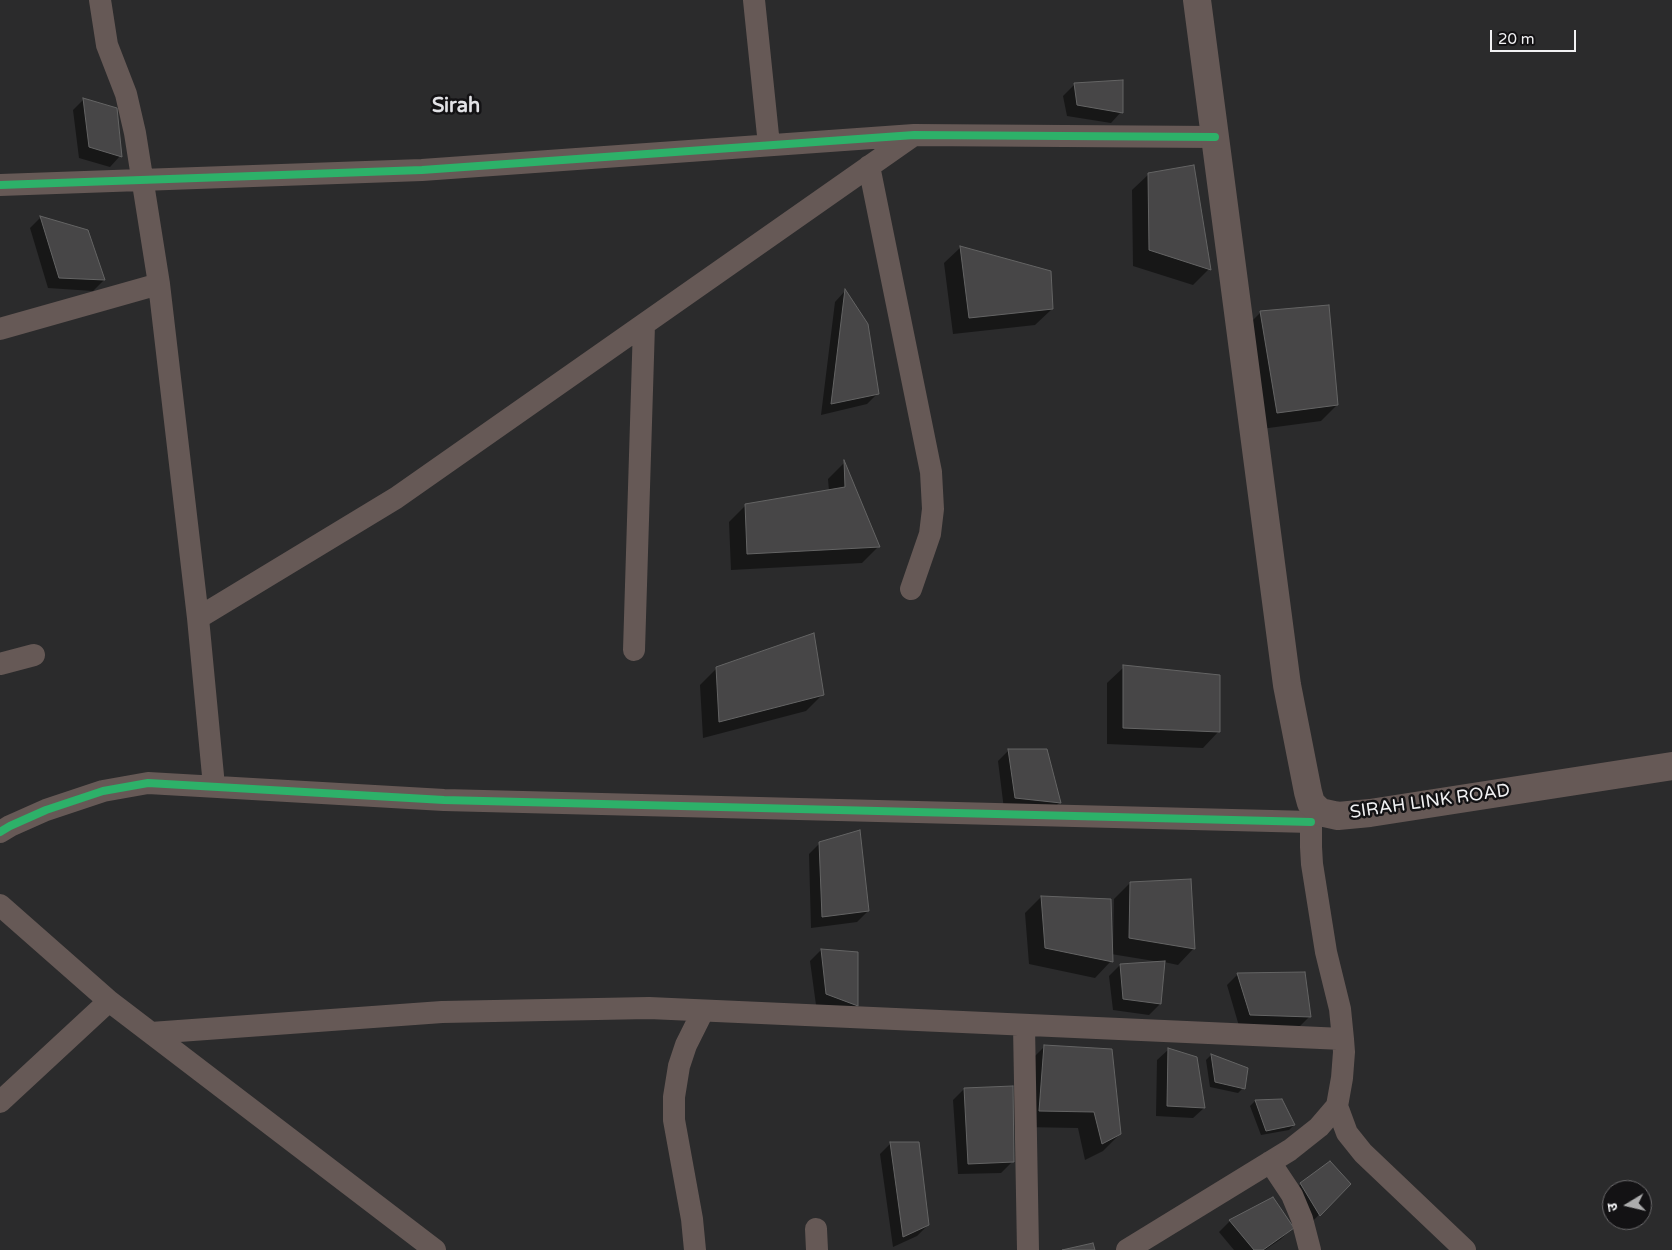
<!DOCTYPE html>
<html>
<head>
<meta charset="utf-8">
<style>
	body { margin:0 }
	#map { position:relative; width:1672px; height:1250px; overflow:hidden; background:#2b2b2c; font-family:"Varela Round","Noto Sans Devanagari",sans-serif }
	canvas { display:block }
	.north { position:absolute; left:1602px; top:1180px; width:50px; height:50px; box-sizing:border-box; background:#131214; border:1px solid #6c6b6d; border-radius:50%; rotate:261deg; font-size:14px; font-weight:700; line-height:20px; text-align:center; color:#f1f1f3 }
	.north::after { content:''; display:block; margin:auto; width:18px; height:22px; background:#acacad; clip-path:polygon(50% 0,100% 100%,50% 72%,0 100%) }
	.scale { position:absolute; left:1490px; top:30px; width:86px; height:22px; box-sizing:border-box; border:2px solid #f1f1f3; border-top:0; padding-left:6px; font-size:15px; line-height:18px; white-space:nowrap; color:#f1f1f3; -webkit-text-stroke:4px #131214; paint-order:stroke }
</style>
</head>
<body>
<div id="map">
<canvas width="1672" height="1250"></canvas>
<div class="north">उ</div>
<div class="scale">20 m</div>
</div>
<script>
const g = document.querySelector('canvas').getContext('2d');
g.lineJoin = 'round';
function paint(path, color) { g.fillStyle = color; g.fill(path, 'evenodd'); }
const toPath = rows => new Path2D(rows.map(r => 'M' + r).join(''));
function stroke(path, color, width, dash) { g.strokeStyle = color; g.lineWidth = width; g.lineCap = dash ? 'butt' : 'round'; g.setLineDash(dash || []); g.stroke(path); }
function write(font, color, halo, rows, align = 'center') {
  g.font = font + ' "Varela Round",sans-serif'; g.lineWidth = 5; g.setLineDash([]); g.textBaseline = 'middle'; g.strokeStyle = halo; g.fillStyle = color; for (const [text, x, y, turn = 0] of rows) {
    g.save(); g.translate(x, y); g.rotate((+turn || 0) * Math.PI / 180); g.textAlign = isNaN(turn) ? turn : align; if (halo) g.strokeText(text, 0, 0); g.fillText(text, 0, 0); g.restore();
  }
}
const shadow = toPath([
	[1074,85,1121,112,1111,123,1067,116,1063,96],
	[83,100,120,156,110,167,79,158,73,110],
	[1149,174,1209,269,1193,285,1133,266,1132,190],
	[41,217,87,231,104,280,93,291,48,288,30,228],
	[961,247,1052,309,1035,325,953,334,944,263],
	[845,291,878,393,867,404,821,415,835,302],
	[1328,307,1337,405,1321,421,1261,429,1244,329,1260,313],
	[844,463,879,546,862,563,731,570,729,522,745,506,829,491,828,479],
	[1124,667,1219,731,1203,748,1107,744,1107,683],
	[716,669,822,695,806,711,703,738,700,685],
	[1009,750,1060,802,1049,813,1004,809,998,761],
	[820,843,868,911,857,922,811,928,809,854],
	[1130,883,1194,948,1178,965,1164,962,1160,1004,1149,1015,1113,1010,1109,976,1120,965,1160,962,1111,954,1111,961,1095,978,1029,964,1025,913,1041,897,1111,950,1113,950,1114,899],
	[821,950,857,953,857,1005,846,1016,816,1005,810,961],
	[1238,974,1309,1017,1298,1028,1239,1026,1227,985],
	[1044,1047,1120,1134,1103,1151,1085,1160,1078,1128,1023,1127,1028,1063],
	[1168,1050,1204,1108,1193,1118,1156,1116,1157,1060],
	[1211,1055,1247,1069,1243,1088,1238,1093,1210,1087,1206,1060],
	[964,1089,1012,1162,1001,1173,958,1174,953,1100],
	[1281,1100,1294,1125,1289,1130,1261,1135,1250,1106,1255,1101],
	[891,1143,928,1225,917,1236,893,1247,880,1154],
	[1301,1184,1349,1184,1308,1226,1290,1195],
	[1273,1199,1292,1228,1281,1239,1265,1250,1234,1250,1219,1232,1230,1221]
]);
const building = toPath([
	[1123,80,1123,113,1077,105,1074,83,1123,80],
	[83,98,117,108,122,157,89,147,83,98],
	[1194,165,1211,270,1149,250,1148,173,1194,165],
	[40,216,88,230,105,280,59,278,40,216],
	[960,246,1051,271,1053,309,969,318,960,246],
	[845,289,868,324,879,394,831,404,845,289],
	[1329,305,1338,405,1277,413,1260,311,1329,305],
	[844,460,880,547,747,554,745,504,845,487,844,460],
	[814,633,824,695,719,722,716,667,814,633],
	[1123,665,1220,675,1220,732,1123,728,1123,665],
	[1008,749,1047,749,1061,803,1015,798,1008,749],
	[860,830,869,911,822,917,819,842,860,830],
	[1191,879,1195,949,1129,938,1130,882,1191,879],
	[1041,896,1111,899,1113,962,1045,948,1041,896],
	[821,949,858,952,858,1006,826,994,821,949],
	[1165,961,1161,1004,1123,999,1120,964,1165,961],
	[1305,972,1311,1017,1250,1015,1237,973,1305,972],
	[1044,1045,1112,1049,1121,1134,1102,1144,1094,1112,1039,1111,1044,1045],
	[1168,1048,1197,1057,1205,1108,1167,1106,1168,1048],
	[1211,1054,1248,1068,1245,1089,1215,1082,1211,1054],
	[1013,1086,1014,1162,968,1164,964,1088,1013,1086],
	[1282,1099,1295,1125,1266,1131,1255,1100,1282,1099],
	[890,1142,919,1142,929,1225,903,1237,890,1142],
	[1330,1161,1351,1184,1320,1216,1300,1183,1330,1161],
	[1273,1197,1294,1228,1263,1250,1254,1250,1229,1220,1273,1197],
	[1093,1243,1095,1250,1062,1250,1093,1243]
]);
const minor = toPath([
	[100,0,107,45,126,94,135,133,159,284,198,618,214,786],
	[754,0,769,145],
	[869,166,931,472,933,509,930,534,911,589],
	[0,185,422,170,914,135,1215,137],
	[0,329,159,284],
	[198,618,396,498,914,135],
	[634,650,644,325],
	[0,664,34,655],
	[0,832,10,826,46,810,103,791,148,783,444,800,1311,822],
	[0,905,109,1001,435,1250],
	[1024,1026,1028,1250],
	[151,1033,442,1012,649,1008,1343,1039],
	[0,1102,109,1001],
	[1337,1106,1347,1133,1363,1153,1465,1250],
	[1270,1162,1292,1195,1302,1219,1310,1250],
	[816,1229,817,1250],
	[695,1250,692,1219,674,1120,674,1097,679,1066,686,1045,703,1011],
	[1127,1250,1290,1150,1319,1127,1337,1106,1342,1078,1344,1052,1343,1039,1340,1009,1326,952,1312,864,1311,847,1311,806]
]);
const tertiary = toPath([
	[1197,0,1287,685,1308,792,1311,803,1320,812,1338,816,1370,813,1672,766]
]);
const cycleway = toPath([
	[0,185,422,170,914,135,1215,137],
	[0,832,10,826,46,810,103,791,148,783,444,800,1311,822]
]);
const streetNames = [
	["SIRAH LINK ROAD",1430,802,-8]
];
const quarterNames = [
	["Sirah",456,107]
];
paint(shadow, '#0007');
paint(building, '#474647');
stroke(building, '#646464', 1);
stroke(minor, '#665956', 22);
stroke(tertiary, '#665956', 28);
stroke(cycleway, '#2db169', 8);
write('18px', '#f1f1f3', '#131214', streetNames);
write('bold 20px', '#e2e2e6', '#131214', quarterNames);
</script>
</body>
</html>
